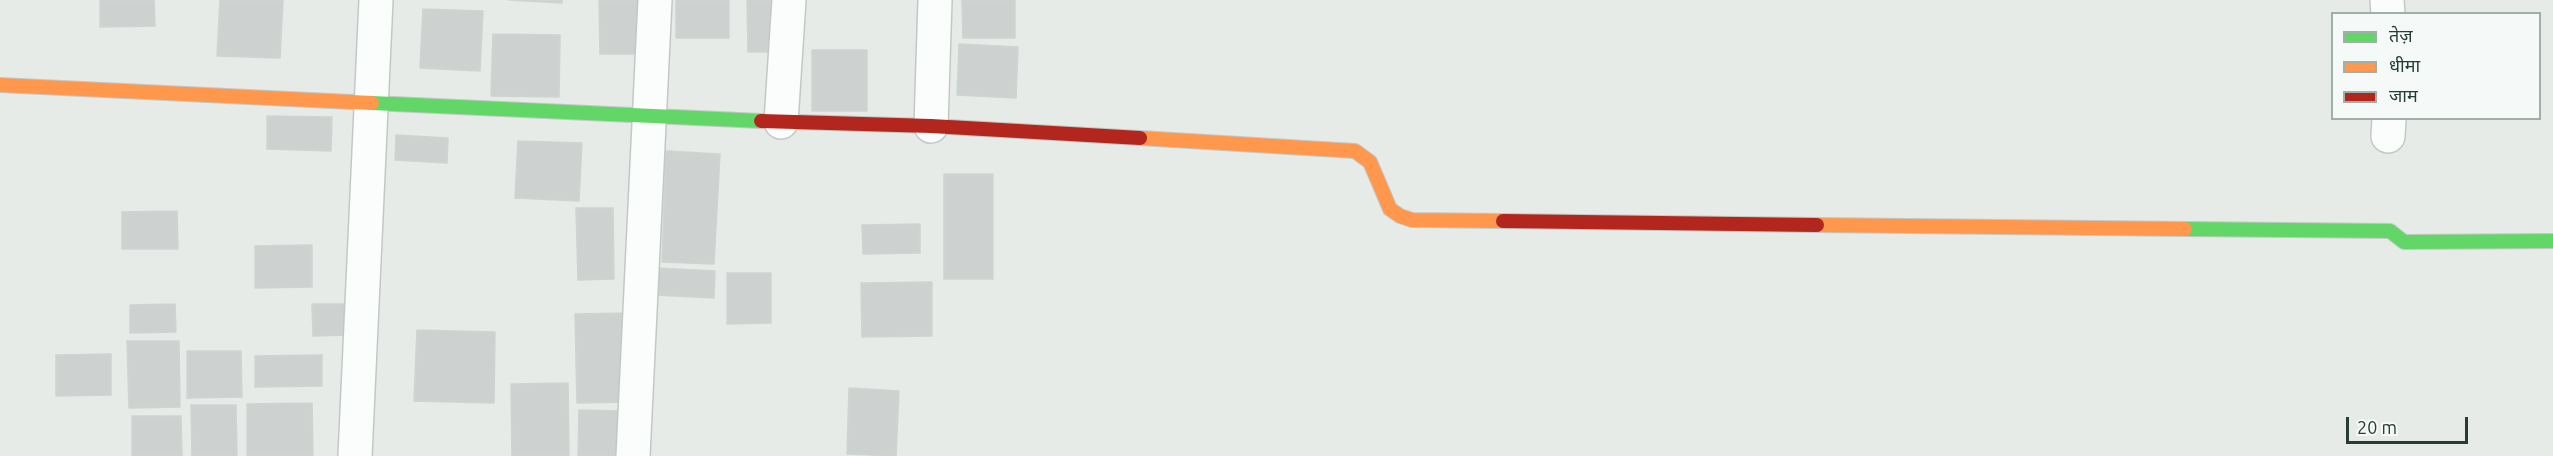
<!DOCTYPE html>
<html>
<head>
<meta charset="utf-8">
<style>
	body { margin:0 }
	#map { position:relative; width:2553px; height:456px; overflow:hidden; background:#e6ebe8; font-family:Ubuntu,"Noto Sans Devanagari",sans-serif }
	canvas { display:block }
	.legend { position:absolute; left:2331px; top:12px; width:210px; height:108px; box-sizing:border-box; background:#f5f9f7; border:2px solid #a2aea9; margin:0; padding:8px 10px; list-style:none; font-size:18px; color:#253d35 }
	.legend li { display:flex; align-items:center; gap:12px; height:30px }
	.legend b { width:30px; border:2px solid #a2aea9 }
	.scale { position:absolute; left:2346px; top:417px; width:122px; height:27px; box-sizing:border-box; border:3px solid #253d35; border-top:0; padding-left:8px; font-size:18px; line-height:21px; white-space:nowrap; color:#253d35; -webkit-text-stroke:4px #f5f9f7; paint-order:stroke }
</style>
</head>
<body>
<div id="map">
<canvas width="2553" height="456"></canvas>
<ul class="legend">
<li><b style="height:8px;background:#63d668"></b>तेज़</li>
<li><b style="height:8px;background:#ff974d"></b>धीमा</li>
<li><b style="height:8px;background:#b3261e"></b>जाम</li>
</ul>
<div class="scale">20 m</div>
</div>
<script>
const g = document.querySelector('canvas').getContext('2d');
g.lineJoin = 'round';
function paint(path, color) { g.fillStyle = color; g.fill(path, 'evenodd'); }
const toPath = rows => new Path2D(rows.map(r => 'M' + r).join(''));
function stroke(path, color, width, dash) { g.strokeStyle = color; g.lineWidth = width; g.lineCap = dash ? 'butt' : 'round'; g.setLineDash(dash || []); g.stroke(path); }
const building = toPath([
	[100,0,154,0,155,26,100,27,100,0],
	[220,0,283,0,280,58,217,56,220,0],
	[509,0,562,0,562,3,509,0],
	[599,0,648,0,649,54,600,54,599,0],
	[676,0,729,0,729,38,676,38,676,0],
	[747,0,783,0,784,52,748,52,747,0],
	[962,0,1015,0,1015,38,963,38,962,0],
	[423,9,483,11,480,71,420,68,423,9],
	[493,34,560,35,559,97,491,96,493,34],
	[959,44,1018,47,1016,98,957,95,959,44],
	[812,50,867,50,867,111,812,111,812,50],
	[267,116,332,117,331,151,267,149,267,116],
	[396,135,448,138,447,163,395,160,396,135],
	[518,141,582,143,579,201,515,198,518,141],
	[666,151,720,154,714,264,662,262,666,151],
	[944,174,993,174,993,279,944,279,944,174],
	[576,208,613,208,614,279,578,280,576,208],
	[177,211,178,249,122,249,122,212,177,211],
	[920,224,920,253,863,254,862,225,920,224],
	[312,245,312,287,255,288,255,246,312,245],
	[656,268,715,271,714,298,655,295,656,268],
	[727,273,771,273,771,323,727,324,727,273],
	[932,282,932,336,862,337,861,283,932,282],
	[175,304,176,332,130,333,130,305,175,304],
	[312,304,353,304,353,335,313,336,312,304],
	[627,313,629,402,577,403,575,314,627,313],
	[417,330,495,332,494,403,414,401,417,330],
	[127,341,179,341,180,407,129,408,127,341],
	[187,351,241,351,242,397,187,398,187,351],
	[111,354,111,395,56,396,56,355,111,354],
	[322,355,322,386,255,387,255,356,322,355],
	[568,383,569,456,512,456,511,384,568,383],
	[849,388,899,391,896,456,847,454,849,388],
	[312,403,313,456,247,456,247,404,312,403],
	[191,405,236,405,237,456,192,456,191,405],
	[579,410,625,411,625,456,578,456,579,410],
	[132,416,181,416,182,456,132,456,132,416]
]);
const street = toPath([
	[2387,0,2388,14],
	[781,122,789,0],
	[931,126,935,0],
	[2388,136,2389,118],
	[355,456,376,0],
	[633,456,655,0]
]);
const fast = toPath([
	[372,103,761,121],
	[2185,229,2390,231,2404,242,2553,241]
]);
const slow = toPath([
	[0,85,372,103],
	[1140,138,1355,151,1370,162,1390,209,1400,216,1412,220,1503,221],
	[1817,225,2185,229]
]);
const jam = toPath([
	[761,121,931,126,1140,138],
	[1503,221,1817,225]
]);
paint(building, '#cdd2d0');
stroke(building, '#cfd4d1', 1.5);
stroke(street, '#c3c8c5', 36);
stroke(fast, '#c2c8c5', 16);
stroke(slow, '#c2c8c5', 16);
stroke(jam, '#c2c8c5', 16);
stroke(street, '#fbfcfc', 33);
stroke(fast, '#63d668', 14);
stroke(slow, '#ff974d', 14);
stroke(jam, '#b3261e', 14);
</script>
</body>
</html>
